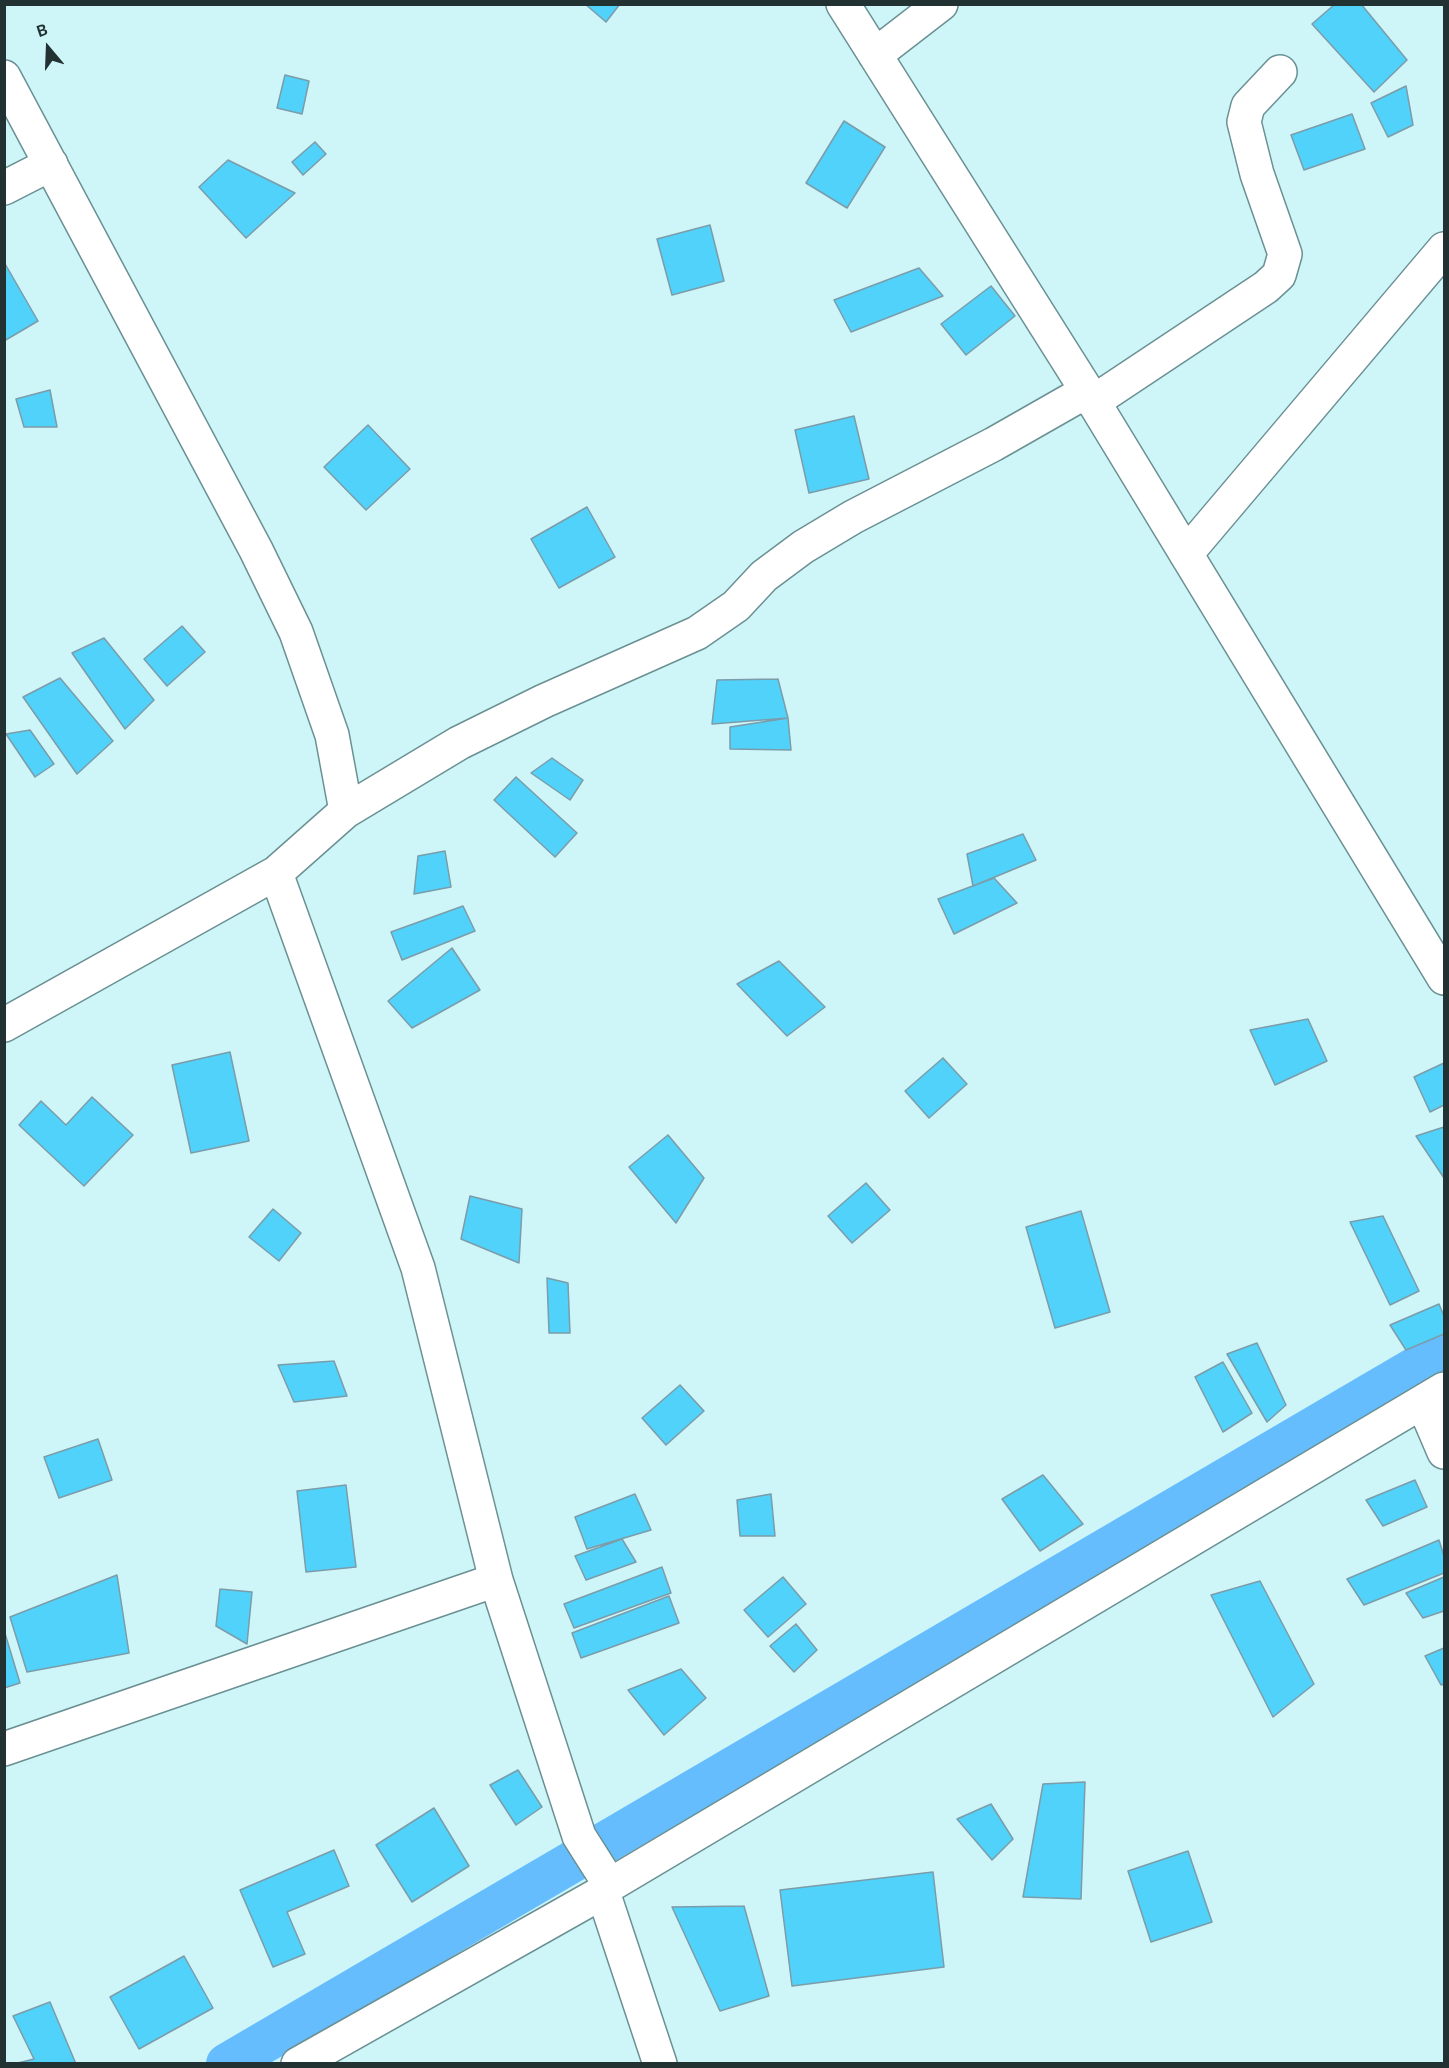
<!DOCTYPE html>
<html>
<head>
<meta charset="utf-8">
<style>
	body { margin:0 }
	#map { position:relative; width:1449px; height:2068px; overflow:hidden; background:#cef6f9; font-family:"DM Sans",sans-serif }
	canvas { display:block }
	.frame { position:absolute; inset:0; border:6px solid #223233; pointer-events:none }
	.north { position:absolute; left:18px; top:18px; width:60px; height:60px; -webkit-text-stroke:4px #cef6f9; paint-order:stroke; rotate:341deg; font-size:16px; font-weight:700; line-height:24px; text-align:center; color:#223233 }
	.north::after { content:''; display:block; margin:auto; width:21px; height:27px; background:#223233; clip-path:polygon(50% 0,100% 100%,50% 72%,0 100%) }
</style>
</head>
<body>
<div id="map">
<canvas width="1449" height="2068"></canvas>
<div class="frame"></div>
<div class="north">B</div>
</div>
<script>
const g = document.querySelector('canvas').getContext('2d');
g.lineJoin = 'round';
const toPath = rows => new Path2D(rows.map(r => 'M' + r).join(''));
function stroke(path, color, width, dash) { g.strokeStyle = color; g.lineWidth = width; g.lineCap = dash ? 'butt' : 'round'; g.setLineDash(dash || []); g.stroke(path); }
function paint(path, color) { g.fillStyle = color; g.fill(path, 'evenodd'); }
const canal = toPath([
	[227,2064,1444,1351]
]);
const building = toPath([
	[585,4,620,4,606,22,585,4],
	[1335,4,1361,4,1407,60,1374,92,1312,24,1335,4],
	[285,75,309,81,302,114,277,108,285,75],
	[1406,86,1413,125,1388,137,1371,103,1406,86],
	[1352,114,1365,149,1304,170,1291,135,1352,114],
	[844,121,885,147,847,208,806,183,844,121],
	[315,142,326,154,303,175,292,162,315,142],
	[228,160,295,193,246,238,199,187,228,160],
	[710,225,724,281,672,295,657,239,710,225],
	[4,262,38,321,4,341,4,262],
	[919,268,943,296,851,332,834,300,919,268],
	[991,286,1015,316,966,355,941,324,991,286],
	[50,390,57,427,24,427,16,399,50,390],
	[854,416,869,479,809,493,795,430,854,416],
	[368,425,410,469,366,510,324,467,368,425],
	[587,507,615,557,559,588,531,539,587,507],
	[182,626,205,652,167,686,144,659,182,626],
	[104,638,154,700,125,729,72,653,104,638],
	[60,678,113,741,77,774,23,697,60,678],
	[778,679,788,718,712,724,717,680,778,679],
	[788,718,791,750,730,749,730,727,788,718],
	[30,730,54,764,35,777,6,734,30,730],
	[552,758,583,780,570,800,531,773,552,758],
	[516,777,577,833,555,857,494,800,516,777],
	[1023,834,1036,860,973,886,967,854,1023,834],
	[445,851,451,887,414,894,418,856,445,851],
	[994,878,1017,903,954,934,938,899,994,878],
	[463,906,475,931,402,960,391,932,463,906],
	[452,948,480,990,412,1028,388,1001,452,948],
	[779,961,825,1007,787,1036,737,984,779,961],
	[1308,1019,1327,1061,1275,1085,1250,1030,1308,1019],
	[230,1052,249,1141,191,1153,172,1065,230,1052],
	[943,1058,967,1084,929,1118,905,1091,943,1058],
	[1444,1063,1444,1105,1430,1112,1414,1077,1444,1063],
	[92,1097,133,1135,84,1186,19,1125,41,1101,66,1125,92,1097],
	[1444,1127,1444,1178,1416,1136,1444,1127],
	[668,1135,704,1178,676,1223,629,1167,668,1135],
	[866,1183,890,1210,852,1243,828,1216,866,1183],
	[470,1196,522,1209,519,1263,461,1239,470,1196],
	[273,1209,301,1233,279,1261,249,1237,273,1209],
	[1081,1211,1110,1312,1055,1328,1026,1227,1081,1211],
	[1383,1216,1419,1291,1390,1305,1350,1222,1383,1216],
	[547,1278,568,1283,570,1333,549,1333,547,1278],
	[1439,1304,1444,1316,1444,1334,1406,1350,1390,1325,1439,1304],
	[1257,1343,1286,1405,1267,1422,1227,1354,1257,1343],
	[334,1361,347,1396,294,1402,278,1365,334,1361],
	[1223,1362,1252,1413,1223,1432,1195,1377,1223,1362],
	[680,1385,704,1411,666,1445,642,1418,680,1385],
	[98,1439,112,1480,59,1498,44,1457,98,1439],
	[1043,1475,1083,1524,1040,1551,1002,1499,1043,1475],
	[1415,1480,1427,1507,1383,1526,1366,1500,1415,1480],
	[346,1485,356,1567,306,1572,297,1491,346,1485],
	[635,1494,651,1530,587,1549,575,1517,635,1494],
	[771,1494,775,1536,740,1536,737,1500,771,1494],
	[622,1539,636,1562,586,1580,575,1556,622,1539],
	[1439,1540,1444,1556,1444,1573,1364,1605,1347,1579,1439,1540],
	[662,1567,671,1593,574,1628,564,1604,662,1567],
	[117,1575,129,1653,27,1672,10,1617,117,1575],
	[783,1577,806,1604,768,1637,744,1610,783,1577],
	[1444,1577,1444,1611,1423,1618,1406,1593,1444,1577],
	[1260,1581,1314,1684,1273,1717,1211,1595,1260,1581],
	[220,1589,252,1592,247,1644,216,1626,220,1589],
	[669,1596,679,1623,581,1658,572,1633,669,1596],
	[796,1624,817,1650,794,1672,770,1646,796,1624],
	[4,1630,20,1683,4,1688,4,1630],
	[1444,1648,1444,1684,1441,1685,1425,1656,1444,1648],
	[681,1669,706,1698,664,1735,628,1690,681,1669],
	[518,1770,542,1807,516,1825,490,1785,518,1770],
	[1085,1782,1081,1899,1023,1897,1043,1784,1085,1782],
	[991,1804,1013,1839,992,1860,957,1819,991,1804],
	[434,1808,469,1866,412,1902,376,1845,434,1808],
	[334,1850,349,1886,287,1912,305,1954,273,1967,240,1890,334,1850],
	[1188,1851,1212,1922,1151,1942,1128,1871,1188,1851],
	[933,1872,944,1967,792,1986,780,1890,933,1872],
	[744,1906,769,1996,720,2011,672,1907,744,1906],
	[184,1956,213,2008,139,2049,110,1997,184,1956],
	[50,2002,76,2064,14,2064,34,2059,13,2016,50,2002]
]);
const street = toPath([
	[843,4,1087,391,1444,978],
	[875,55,941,4],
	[4,77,256,550,296,632,332,735,346,811,276,873,418,1268,496,1580,579,1836,610,1885],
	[4,188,51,164],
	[1093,402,1266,287,1279,275,1285,254,1257,174,1244,122,1248,106,1280,72],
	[1186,554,1444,249],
	[346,811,459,743,544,701,697,633,736,606,764,576,803,547,853,517,994,444,1087,391],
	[4,1025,276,873],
	[1423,1403,1444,1452],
	[4,1749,496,1580],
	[603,1892,660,2064],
	[298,2064,603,1892,610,1885,1444,1389]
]);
stroke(canal, '#66bdfd', 42);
paint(building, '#50d2fb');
stroke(building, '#7b9ca8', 1.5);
stroke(street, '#6b9093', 36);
stroke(street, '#fff', 33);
</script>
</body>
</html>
